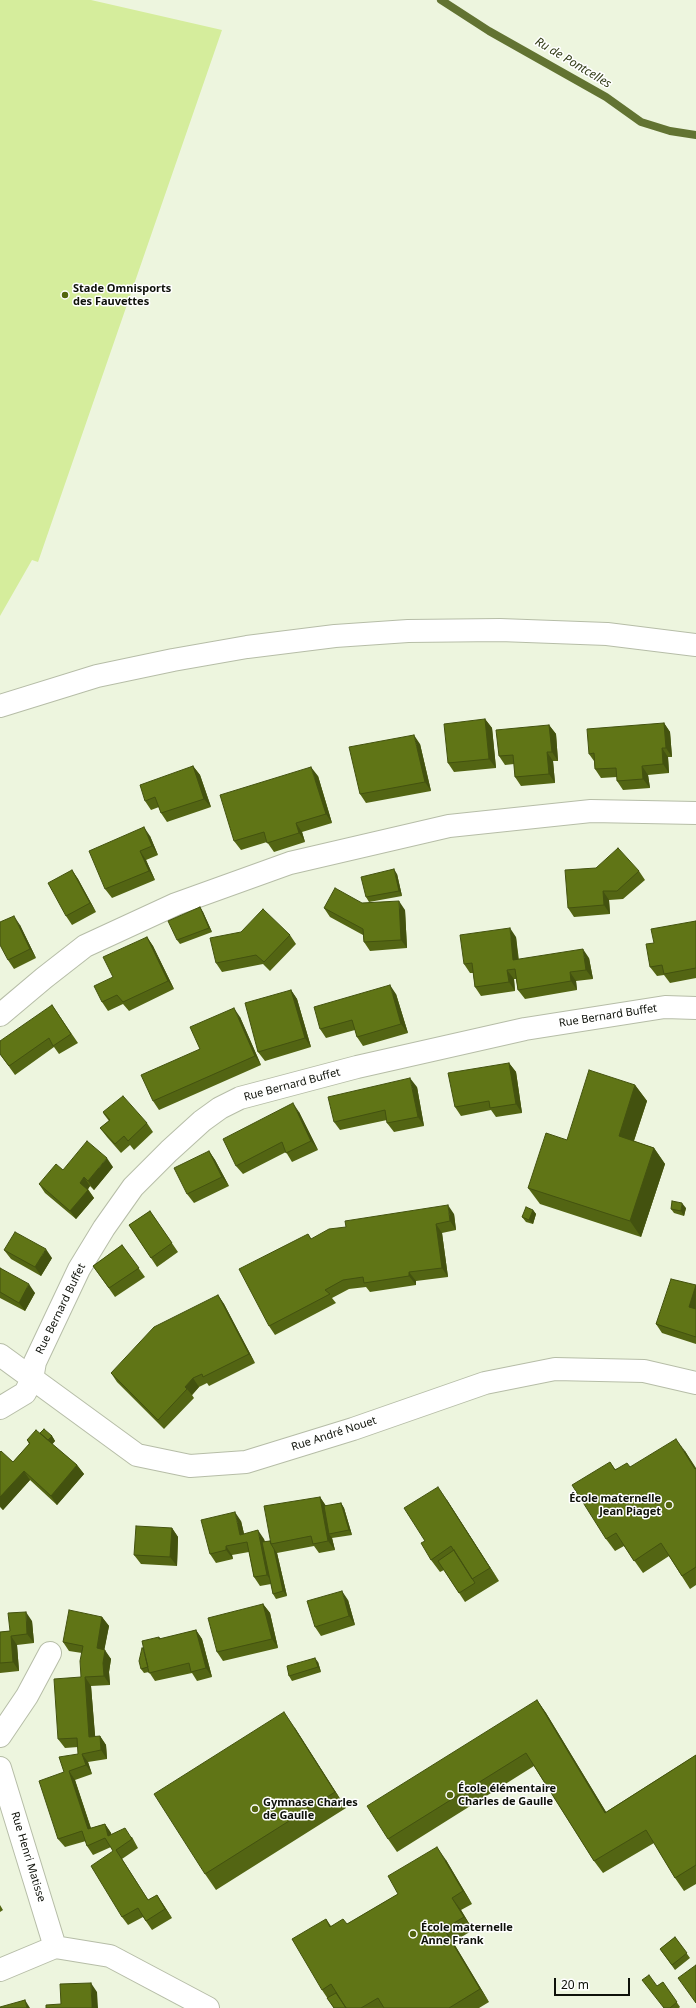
<!DOCTYPE html>
<html>
<head>
<meta charset="utf-8">
<style>
	body { margin:0 }
	#map { position:relative; width:696px; height:2008px; overflow:hidden; background:#edf5de; font-family:"Noto Sans",sans-serif }
	canvas { display:block }
	.scale { position:absolute; left:554px; top:1978px; width:76px; height:18px; box-sizing:border-box; border:2px solid #0e1109; border-top:0; padding-left:5px; font-size:12px; line-height:14px; white-space:nowrap; color:#0e1109; -webkit-text-stroke:3px #fff; paint-order:stroke }
</style>
</head>
<body>
<div id="map">
<canvas width="696" height="2008"></canvas>
<div class="scale">20 m</div>
</div>
<script>
const g = document.querySelector('canvas').getContext('2d');
g.lineJoin = 'round';
function paint(path, color) { g.fillStyle = color; g.fill(path, 'evenodd'); }
const toPath = rows => new Path2D(rows.map(r => 'M' + r).join(''));
function stroke(path, color, width, dash) { g.strokeStyle = color; g.lineWidth = width; g.lineCap = dash ? 'butt' : 'round'; g.setLineDash(dash || []); g.stroke(path); }
function write(font, color, halo, rows, align = 'center') {
  g.font = font + ' "Noto Sans",sans-serif'; g.lineWidth = 3; g.setLineDash([]); g.textBaseline = 'middle'; g.strokeStyle = halo; g.fillStyle = color; for (const [text, x, y, turn = 0] of rows) {
    g.save(); g.translate(x, y); g.rotate((+turn || 0) * Math.PI / 180); g.textAlign = isNaN(turn) ? turn : align; if (halo) g.strokeText(text, 0, 0); g.fillText(text, 0, 0); g.restore();
  }
}
const green = toPath([
	[0,0,91,0,222,30,38,562,32,560,0,616]
]);
const stream = toPath([
	[441,0,489,31,606,97,641,122,670,131,696,135]
]);
const minor = toPath([
	[0,1015,44,978,85,946,176,904,290,863,449,826,591,811,696,813],
	[0,1355,137,1455,190,1466,246,1462,353,1429,485,1383,555,1369,644,1371,696,1383],
	[0,1408,25,1393,32,1379,35,1362,79,1269,104,1228,133,1187,169,1151,202,1121,220,1108,240,1098,357,1067,525,1029,665,1007,696,1008],
	[0,1736,27,1696,50,1653],
	[0,1768,55,1947],
	[0,1970,55,1947,110,1956,208,2008]
]);
const secondary = toPath([
	[0,706,97,676,173,660,247,647,335,636,408,631,500,630,607,634,696,645]
]);
const wall = toPath([
	[485,719,492,728,496,768,454,772,448,763],
	[664,723,670,732,672,757,668,757,669,773,648,775,650,788,623,790,617,781,617,777,601,778,595,769,594,761,589,754],
	[549,725,556,734,558,761,553,761,555,783,521,786,515,777,514,764,505,765,499,756],
	[420,744,431,791,366,803,360,794],
	[193,766,200,775,211,807,167,822,161,813,159,807,151,810,145,801],
	[318,776,332,823,302,832,305,842,274,852,267,842,241,850,234,841],
	[150,836,158,855,146,860,155,880,112,898,105,889],
	[72,870,78,879,96,912,72,925,66,916],
	[639,871,645,880,623,899,609,900,610,914,574,917,568,908],
	[397,874,402,896,369,902,366,897],
	[362,903,405,910,407,948,370,951,364,942,363,935,330,917,324,908],
	[200,907,203,912,212,932,180,944,177,940],
	[696,921,696,978,670,983,664,975,657,976,650,967,654,943],
	[20,925,36,958,14,969,8,960],
	[290,935,296,944,270,971,263,964,222,972,216,963],
	[147,937,153,946,174,989,129,1011,123,1004,108,1011,102,1002,113,977],
	[516,937,519,960,589,958,593,979,576,981,577,990,525,999,518,990,516,979,514,979,515,991,481,996,475,987,473,973,470,973,464,964],
	[291,990,297,999,311,1047,265,1061,258,1052],
	[396,994,408,1033,363,1046,357,1037,355,1030,326,1038,320,1029],
	[52,1005,78,1043,59,1054,54,1047,15,1075,0,1054],
	[240,1017,261,1065,159,1110,153,1101,200,1049],
	[509,1063,516,1072,522,1113,496,1117,491,1110,461,1116,455,1107],
	[635,1085,647,1101,634,1141,654,1148,665,1164,641,1237,540,1204,528,1188,567,1140],
	[417,1087,424,1126,394,1132,387,1123,387,1120,340,1130,334,1122],
	[299,1112,318,1150,292,1162,286,1152,243,1174,236,1166],
	[103,1113,147,1123,153,1132,134,1150,130,1145,121,1153,107,1137,100,1128,109,1121],
	[209,1151,215,1160,229,1186,194,1203,187,1194],
	[113,1167,94,1190,90,1186,88,1189,94,1198,76,1219,45,1193,39,1184,63,1170],
	[686,1208,684,1216,674,1213,671,1209],
	[533,1210,536,1214,533,1224,526,1222,522,1217],
	[150,1211,178,1252,157,1267,129,1225],
	[454,1214,456,1230,442,1233,448,1277,416,1281,416,1285,370,1292,366,1287,349,1289,332,1298,336,1303,275,1335,269,1326,308,1234,311,1239],
	[122,1245,145,1277,115,1297,93,1266],
	[4,1250,52,1258,41,1276,11,1259],
	[0,1268,35,1293,25,1311,0,1298],
	[675,1280,696,1286,696,1344,662,1333,656,1324],
	[218,1295,224,1304,255,1363,209,1386,207,1383,199,1387,192,1395,194,1398,164,1429,117,1382,111,1373],
	[40,1433,52,1436,55,1441,52,1444,77,1465,84,1474,57,1505,30,1480,3,1510,0,1507,0,1452,13,1462,29,1444,27,1440],
	[685,1451,696,1468,696,1585,690,1589,669,1556,643,1573,624,1546,615,1551,606,1539,610,1462,615,1469,630,1467],
	[320,1497,326,1506,341,1503,344,1508,352,1535,332,1538,335,1550,319,1553,314,1546,277,1553,287,1596,276,1599,273,1594,271,1584,260,1586,254,1577,249,1552,232,1555,233,1559,216,1563,210,1554,241,1521,244,1534,264,1539,265,1542,270,1541],
	[447,1500,499,1581,465,1602,444,1570,440,1572,431,1560,425,1541],
	[172,1528,178,1537,177,1566,141,1564,134,1555],
	[348,1600,355,1625,321,1636,315,1627],
	[263,1604,270,1613,278,1648,223,1661,217,1652],
	[102,1617,109,1626,104,1650,111,1659,109,1672,110,1685,91,1686,95,1737,100,1736,106,1745,107,1759,88,1762,92,1774,75,1780,91,1828,105,1824,111,1833,111,1835,132,1837,138,1848,122,1859,148,1900,157,1895,172,1918,152,1930,143,1917,128,1925,122,1917,113,1851,111,1847,93,1855,87,1846,86,1841,65,1847,58,1839,64,1772,78,1754,78,1747,65,1748,58,1739,81,1677,82,1653,69,1651,63,1642],
	[32,1621,34,1643,17,1645,19,1671,0,1673,0,1632,10,1631],
	[196,1630,202,1639,212,1677,197,1681,192,1673,155,1681,149,1672,144,1673,141,1669,159,1637,161,1639],
	[318,1662,321,1672,292,1681,289,1676],
	[537,1700,546,1713,606,1812,696,1755,696,1884,684,1891,675,1878,654,1843,603,1873,594,1861,534,1766,397,1852,388,1839],
	[295,1728,346,1808,216,1890,205,1874],
	[446,1860,472,1904,461,1910,473,1930,453,1942,489,2002,479,2008,334,2008,322,1990,326,1919,331,1926,347,1924,398,1894],
	[0,1905,3,1910,0,1912],
	[675,1937,690,1958,675,1970,660,1949],
	[663,1982,680,2007,679,2008,664,2008,657,1986]
]);
const shadedWall = toPath([
	[485,719,492,728,496,768,489,759],
	[664,723,670,732,672,757,666,748],
	[549,725,556,734,558,761,552,752],
	[414,735,420,744,431,791,425,782],
	[662,748,668,757,669,773,663,764],
	[547,752,553,761,555,783,549,774],
	[193,766,200,775,211,807,204,799],
	[642,766,648,775,650,788,643,779],
	[311,767,318,776,332,823,326,814],
	[296,823,302,832,305,842,299,833],
	[144,827,150,836,158,855,152,846],
	[140,851,146,860,155,880,149,871],
	[394,869,397,874,402,896,399,891],
	[72,870,78,879,96,912,90,903],
	[603,891,609,900,610,914,604,905],
	[399,901,405,910,407,948,401,940],
	[200,907,203,912,212,932,209,928],
	[14,916,20,925,36,958,30,949],
	[510,928,516,937,519,969,513,960],
	[147,937,153,946,174,989,168,981],
	[583,949,589,958,593,979,586,970],
	[507,970,514,979,515,991,509,982],
	[570,972,576,981,577,990,571,981],
	[390,985,396,994,408,1033,401,1024],
	[291,990,297,999,311,1047,305,1038],
	[234,1008,240,1017,261,1065,255,1056],
	[509,1063,516,1072,522,1113,516,1104],
	[410,1078,417,1087,424,1126,418,1117],
	[635,1085,647,1101,630,1152,619,1136],
	[293,1103,299,1112,318,1150,311,1141],
	[654,1148,665,1164,641,1237,630,1221],
	[209,1151,215,1160,229,1186,222,1177],
	[107,1158,113,1167,94,1190,88,1181],
	[84,1177,90,1186,86,1192,80,1183],
	[88,1190,94,1198,76,1219,70,1211],
	[682,1203,686,1208,684,1216,681,1211],
	[448,1205,454,1214,456,1230,450,1221],
	[533,1210,536,1214,533,1224,529,1220],
	[436,1224,442,1233,448,1277,442,1268],
	[46,1249,52,1258,41,1276,35,1267],
	[409,1272,416,1281,416,1285,409,1276],
	[29,1284,35,1293,25,1311,19,1303],
	[696,1285,696,1312,689,1307],
	[218,1295,224,1304,255,1363,249,1354],
	[193,1378,199,1387,192,1395,187,1389,185,1387],
	[52,1436,55,1441,51,1446,48,1441],
	[676,1439,685,1451,696,1469,696,1470],
	[77,1465,84,1474,57,1505,51,1496],
	[24,1471,30,1480,3,1510,0,1506,0,1497],
	[438,1487,447,1500,499,1581,490,1568],
	[320,1497,326,1506,329,1534,332,1538,335,1550,328,1541],
	[341,1503,344,1508,352,1535,349,1530],
	[235,1512,241,1521,246,1542,240,1535],
	[172,1528,178,1537,177,1566,170,1557],
	[258,1530,264,1539,273,1584,267,1575],
	[226,1546,232,1555,233,1559,226,1550],
	[274,1549,277,1553,287,1596,283,1591],
	[342,1591,348,1600,355,1625,349,1616],
	[263,1604,270,1613,278,1648,272,1639],
	[26,1612,32,1621,34,1643,27,1634],
	[102,1617,109,1626,103,1657,97,1648],
	[196,1630,202,1639,212,1677,206,1668],
	[11,1636,17,1645,19,1671,13,1662],
	[105,1650,111,1659,109,1672,110,1685,104,1676,103,1663],
	[315,1658,318,1662,321,1672,318,1667],
	[85,1677,91,1686,96,1746,89,1737],
	[537,1700,546,1713,614,1825,605,1813],
	[284,1712,295,1728,346,1808,335,1792],
	[100,1736,106,1745,107,1759,101,1750],
	[82,1754,88,1762,92,1774,86,1765],
	[69,1771,75,1780,94,1838,88,1829],
	[105,1824,111,1833,115,1845,108,1836],
	[437,1847,446,1860,472,1904,463,1891],
	[116,1850,122,1859,154,1909,148,1900],
	[157,1895,163,1904,172,1918,165,1909],
	[452,1898,461,1910,473,1930,464,1917],
	[444,1929,453,1942,489,2002,480,1989],
	[91,1983,97,1992,98,2008,92,2008],
	[25,2000,30,2008,27,2008]
]);
const building = toPath([
	[485,719,489,759,448,763,444,724,485,719],
	[664,723,666,748,662,748,663,764,642,766,643,779,617,781,616,768,595,769,594,753,589,754,587,729,664,723],
	[549,725,552,752,547,752,549,774,515,777,513,755,499,756,496,730,549,725],
	[414,735,425,782,360,794,349,747,414,735],
	[193,766,204,799,161,813,155,797,145,801,140,785,193,766],
	[311,767,326,814,296,823,299,833,267,843,264,832,234,841,220,795,311,767],
	[144,827,152,846,140,851,149,871,105,889,89,851,144,827],
	[618,848,639,871,617,891,603,891,604,905,568,908,565,870,596,868,618,848],
	[394,869,399,891,366,897,361,877,394,869],
	[72,870,90,903,66,916,48,883,72,870],
	[335,888,362,903,399,901,401,940,364,942,363,929,324,908,335,888],
	[200,907,209,928,177,940,168,921,200,907],
	[263,909,290,935,264,962,256,955,216,963,210,938,241,932,263,909],
	[14,916,30,949,8,960,0,945,0,922,14,916],
	[696,921,696,968,664,974,662,965,650,967,646,944,654,943,651,929,696,921],
	[510,928,513,960,583,949,586,970,570,972,571,981,518,990,515,969,507,970,509,982,475,987,472,963,464,964,460,935,510,928],
	[147,937,168,981,123,1002,117,995,102,1002,94,986,113,977,103,957,147,937],
	[390,985,401,1024,357,1037,352,1020,320,1029,314,1007,390,985],
	[291,990,305,1038,258,1052,245,1003,291,990],
	[52,1005,71,1034,53,1046,49,1038,9,1066,0,1054,0,1041,52,1005],
	[234,1008,255,1056,153,1101,141,1075,200,1049,190,1027,234,1008],
	[509,1063,516,1104,490,1108,489,1101,455,1107,448,1073,509,1063],
	[589,1070,635,1085,619,1136,654,1148,630,1221,528,1188,546,1133,567,1140,589,1070],
	[410,1078,418,1117,387,1123,385,1110,334,1122,328,1097,410,1078],
	[123,1096,147,1123,128,1141,124,1136,115,1144,100,1128,110,1120,103,1112,123,1096],
	[293,1103,311,1141,286,1153,282,1142,236,1166,223,1139,293,1103],
	[87,1141,107,1158,88,1181,84,1177,80,1183,88,1190,70,1211,39,1184,56,1164,63,1170,87,1141],
	[209,1151,222,1177,187,1194,174,1168,209,1151],
	[672,1201,682,1203,681,1211,671,1209,672,1201],
	[448,1205,450,1221,436,1224,442,1268,409,1272,409,1276,364,1283,363,1277,343,1280,325,1290,330,1294,269,1326,239,1269,308,1234,311,1239,329,1229,346,1227,345,1221,448,1205],
	[526,1207,533,1210,529,1220,522,1217,526,1207],
	[150,1211,172,1243,151,1258,129,1225,150,1211],
	[15,1232,46,1249,35,1267,4,1250,15,1232],
	[122,1245,139,1268,109,1288,93,1266,122,1245],
	[0,1268,29,1284,19,1303,0,1292,0,1268],
	[671,1279,696,1285,689,1307,696,1309,696,1337,656,1324,671,1279],
	[218,1295,249,1354,203,1377,202,1374,193,1378,185,1387,187,1389,158,1420,111,1373,154,1327,218,1295],
	[44,1429,52,1436,48,1440,40,1433,44,1429],
	[36,1430,77,1465,51,1496,24,1471,0,1497,0,1452,1,1451,13,1462,30,1443,27,1440,36,1430],
	[676,1439,695,1469,696,1468,696,1567,682,1576,661,1543,634,1561,616,1533,606,1539,572,1485,610,1462,615,1470,627,1463,630,1467,676,1439],
	[438,1487,490,1568,472,1579,451,1546,431,1560,421,1543,425,1541,404,1508,438,1487],
	[320,1497,328,1541,313,1544,311,1536,271,1544,264,1506,320,1497],
	[341,1503,349,1530,329,1534,324,1506,341,1503],
	[235,1512,240,1535,258,1530,267,1575,254,1577,247,1542,226,1546,226,1550,210,1554,201,1520,235,1512],
	[136,1526,172,1528,170,1557,134,1555,136,1526],
	[270,1541,271,1544,274,1549,283,1591,273,1594,262,1542,270,1541],
	[454,1550,475,1583,459,1593,438,1561,454,1550],
	[342,1591,349,1616,315,1627,307,1601,342,1591],
	[263,1604,272,1639,217,1652,208,1618,263,1604],
	[69,1610,102,1617,97,1648,105,1650,103,1663,104,1676,85,1677,89,1737,100,1736,101,1750,82,1754,86,1765,69,1771,88,1829,105,1824,108,1836,125,1828,132,1839,116,1850,148,1900,157,1895,165,1909,146,1921,138,1908,122,1917,91,1866,113,1851,105,1838,87,1846,82,1831,58,1839,39,1781,64,1772,59,1757,78,1754,77,1738,58,1739,54,1679,81,1677,80,1661,83,1646,63,1642,69,1610],
	[26,1612,27,1634,11,1636,13,1662,0,1663,0,1632,10,1631,8,1613,26,1612],
	[196,1630,206,1668,191,1672,189,1663,149,1673,142,1641,159,1637,159,1639,196,1630],
	[142,1648,143,1648,148,1667,141,1669,139,1661,142,1648],
	[315,1658,318,1667,289,1676,287,1666,315,1658],
	[537,1700,605,1813,696,1755,696,1865,675,1878,646,1830,594,1861,526,1753,388,1839,367,1806,537,1700],
	[284,1712,335,1792,205,1874,154,1794,284,1712],
	[437,1847,463,1891,452,1898,464,1917,444,1929,480,1989,449,2008,384,2008,378,1998,361,2008,346,2008,331,1984,322,1990,292,1939,326,1919,330,1927,343,1919,347,1924,398,1894,388,1876,437,1847],
	[675,1937,687,1953,672,1965,660,1949,675,1937],
	[696,1965,696,2003,678,1978,696,1965],
	[649,1975,657,1986,663,1982,677,2002,670,2008,664,2008,642,1980,649,1975],
	[91,1983,92,2008,46,2008,46,2005,61,2004,60,1984,91,1983],
	[336,1993,346,2008,334,2008,327,1998,336,1993],
	[25,2000,27,2008,0,2008,0,2007,25,2000]
]);
const markers = [
	[65,295,4,"#53650f"],
	[669,1505,4,"#53650f"],
	[450,1795,4,"#53650f"],
	[255,1809,4,"#53650f"],
	[413,1934,4,"#53650f"]
];
const poiNames = [
	["Stade Omnisports",73,289],
	["des Fauvettes",73,302],
	["École maternelle",661,1499,"right"],
	["Jean Piaget",661,1512,"right"],
	["École élémentaire",458,1789],
	["Charles de Gaulle",458,1802],
	["Gymnase Charles",263,1803],
	["de Gaulle",263,1816],
	["École maternelle",421,1928],
	["Anne Frank",421,1941]
];
const streetNames = [
	["Rue Bernard Buffet",608,1016,-9],
	["Rue Bernard Buffet",292,1085,-15],
	["Rue Bernard Buffet",61,1309,-64],
	["Rue André Nouet",334,1434,-18],
	["Rue Henri Matisse",28,1857,73]
];
const waterNames = [
	["Ru de Pontcelles",573,63,31]
];
paint(green, '#d5ed9c');
stroke(stream, '#627332', 8);
stroke(minor, '#b6bda7', 24);
stroke(secondary, '#b6bda7', 24);
stroke(minor, '#fff', 22);
stroke(secondary, '#fff', 22);
paint(wall, '#536513');
paint(shadedWall, '#43520f');
paint(building, '#607516');
stroke(building, '#43520f', 1);
for (const [x, y, r, color] of markers) { const dot = new Path2D(); dot.arc(x, y, r, 0, 2 * Math.PI); g.fillStyle = color; g.fill(dot); stroke(dot, '#fff', 1.5); }
write('bold 11px', '#0e1109', '#fff', poiNames, 'left');
write('11px', '#0e1109', '#fff', streetNames);
write('italic 12px', '#333d18', '#fff', waterNames);
</script>
</body>
</html>
